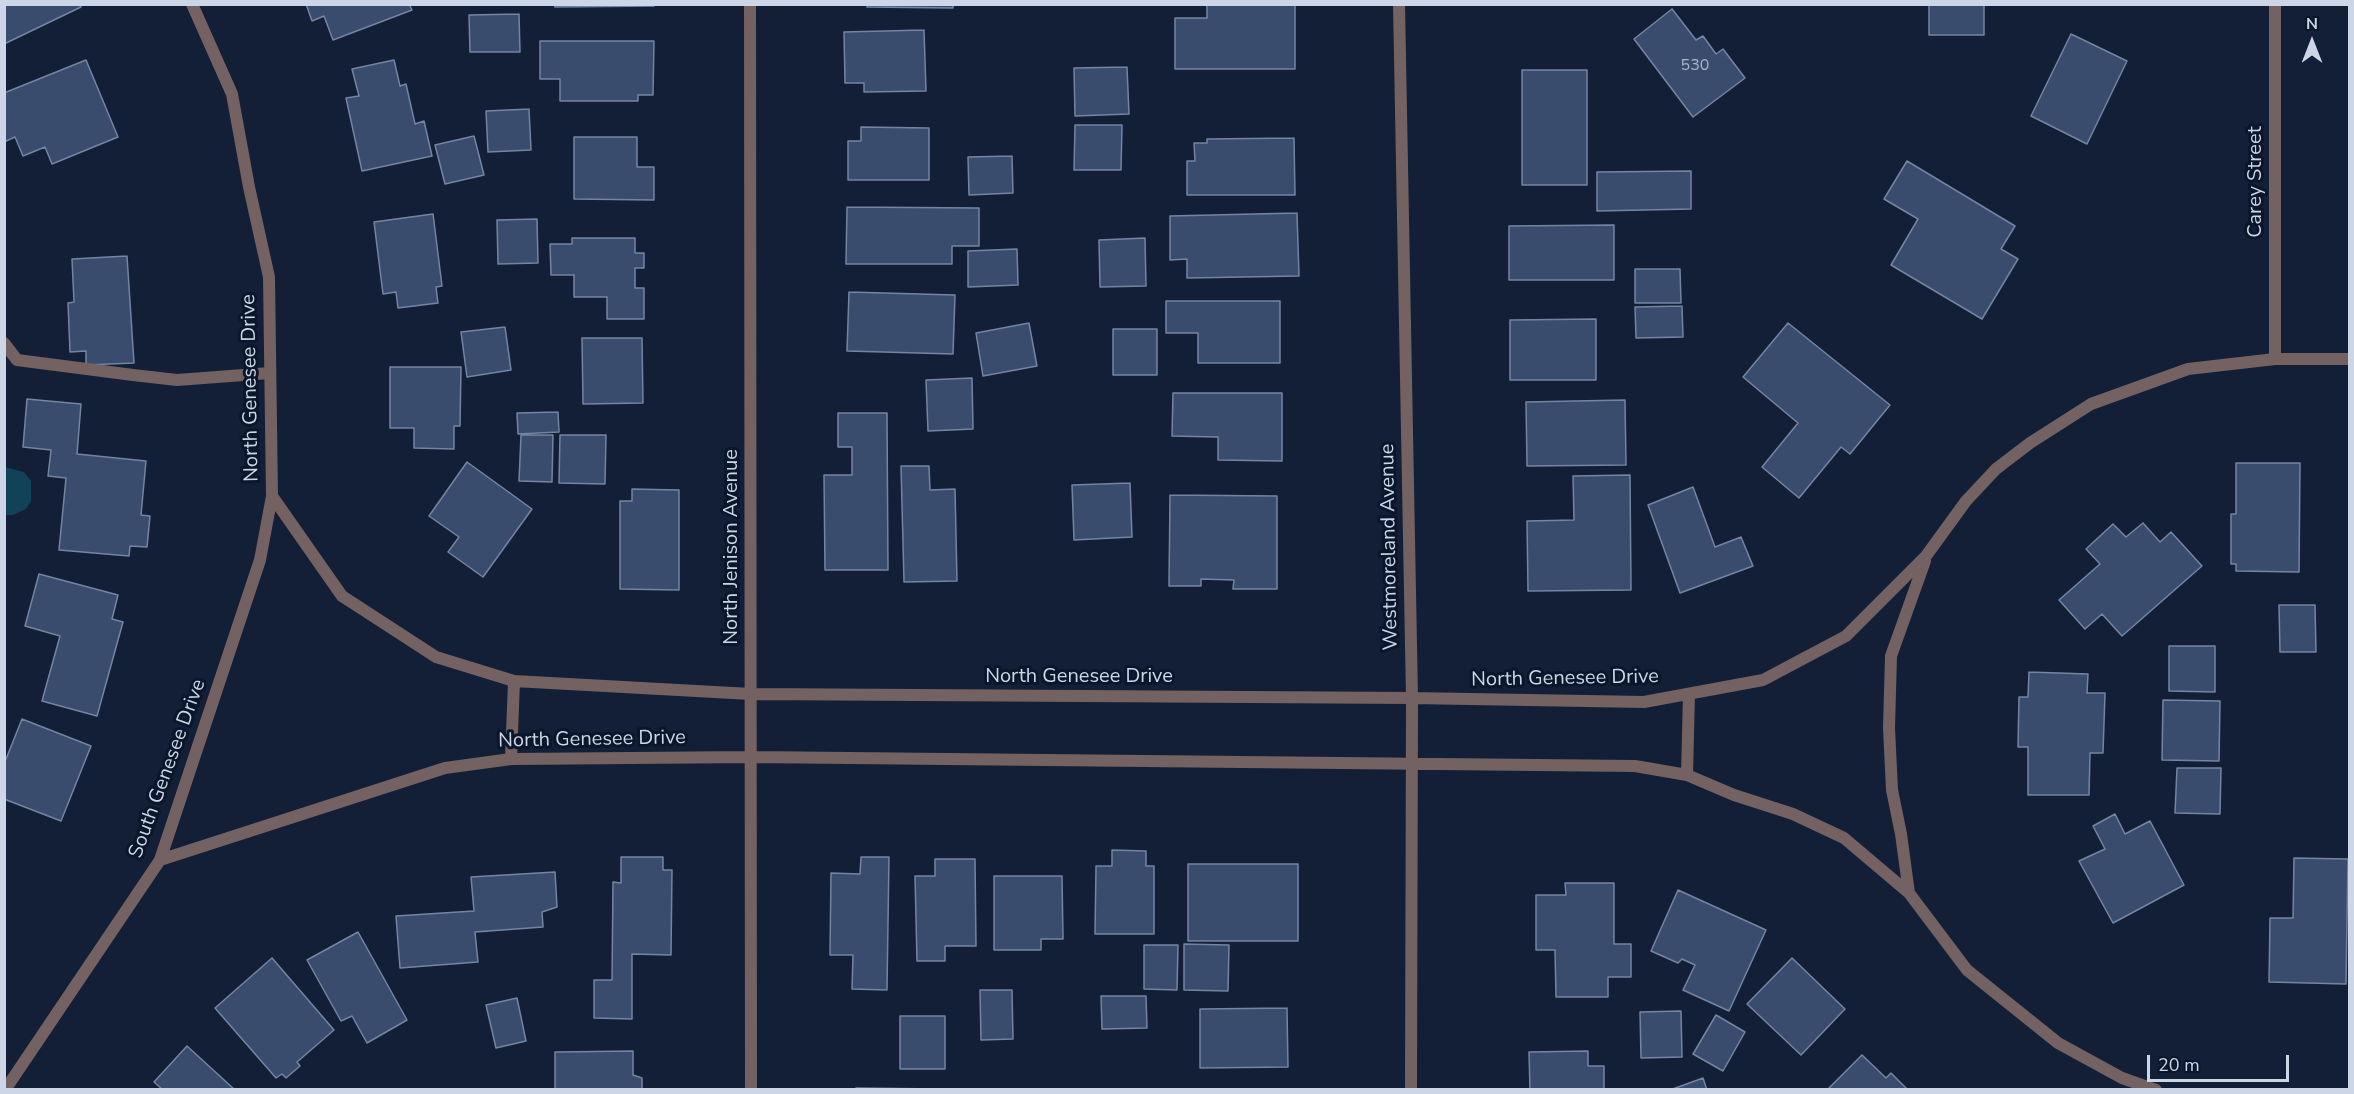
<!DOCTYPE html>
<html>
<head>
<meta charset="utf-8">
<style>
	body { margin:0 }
	#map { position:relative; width:2354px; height:1094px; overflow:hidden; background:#131f37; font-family:"Nunito Sans",sans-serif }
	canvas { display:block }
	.frame { position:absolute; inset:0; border:6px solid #cdd6e6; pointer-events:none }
	.north { position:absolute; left:2282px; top:12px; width:60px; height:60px; -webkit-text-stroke:4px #0a162c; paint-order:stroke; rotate:0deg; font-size:16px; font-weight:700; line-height:24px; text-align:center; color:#cdd6e6 }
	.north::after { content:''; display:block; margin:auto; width:21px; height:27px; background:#cdd6e6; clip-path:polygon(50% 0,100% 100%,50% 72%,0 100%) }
	.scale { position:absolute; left:2147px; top:1055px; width:142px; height:27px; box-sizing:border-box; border:3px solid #cdd6e6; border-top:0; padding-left:8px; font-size:18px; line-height:21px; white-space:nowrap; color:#cdd6e6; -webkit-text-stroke:4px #0a162c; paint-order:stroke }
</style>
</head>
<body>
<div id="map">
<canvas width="2354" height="1094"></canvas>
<div class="frame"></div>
<div class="north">N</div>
<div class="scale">20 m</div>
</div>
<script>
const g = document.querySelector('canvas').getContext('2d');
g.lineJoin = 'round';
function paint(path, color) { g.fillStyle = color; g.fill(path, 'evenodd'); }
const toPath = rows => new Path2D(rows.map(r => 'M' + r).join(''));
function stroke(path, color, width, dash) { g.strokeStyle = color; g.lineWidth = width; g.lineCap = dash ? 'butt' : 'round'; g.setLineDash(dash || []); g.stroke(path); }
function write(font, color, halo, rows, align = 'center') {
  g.font = font + ' "Nunito Sans",sans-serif'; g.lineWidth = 6; g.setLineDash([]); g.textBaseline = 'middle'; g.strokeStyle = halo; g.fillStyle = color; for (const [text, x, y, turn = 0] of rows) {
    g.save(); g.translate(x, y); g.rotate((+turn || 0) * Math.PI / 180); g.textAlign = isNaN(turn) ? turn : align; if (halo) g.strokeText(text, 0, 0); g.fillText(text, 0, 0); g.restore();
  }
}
const water = toPath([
	[5,467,24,472,31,481,31,501,26,509,13,515,5,515]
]);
const building = toPath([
	[4,4,79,4,81,7,4,44,4,4],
	[306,4,409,4,412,10,333,40,324,16,312,21,306,4],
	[554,4,654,4,654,6,555,7,554,4],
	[867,4,953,4,953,8,867,7,867,4],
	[1207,4,1295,4,1295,69,1175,69,1175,18,1207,18,1207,4],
	[1929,4,1984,4,1984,35,1929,35,1929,4],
	[1672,9,1696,40,1703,36,1716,54,1723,49,1745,78,1693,117,1634,39,1672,9],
	[519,14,520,52,470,52,469,15,519,14],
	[924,30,926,91,864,92,864,83,845,83,844,32,924,30],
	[2071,34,2127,61,2087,144,2031,116,2071,34],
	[540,41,654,41,653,95,638,95,638,101,560,101,560,79,540,79,540,41],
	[86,60,118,137,52,164,45,147,23,156,15,137,4,142,4,93,86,60],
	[394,60,400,86,406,84,415,124,424,121,432,156,362,171,346,98,359,96,352,69,394,60],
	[1127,67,1129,114,1075,116,1074,68,1127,67],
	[1522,70,1587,70,1587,185,1522,185,1522,70],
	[529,109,531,150,488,152,486,111,529,109],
	[1075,125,1122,125,1121,170,1074,170,1075,125],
	[861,127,929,128,929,180,848,180,848,141,861,141,861,127],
	[474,136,484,175,445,184,435,145,474,136],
	[574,137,637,137,637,167,654,167,654,200,574,199,574,137],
	[1294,138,1295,195,1187,195,1187,161,1195,161,1194,143,1207,143,1207,139,1294,138],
	[1012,156,1013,193,969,195,968,157,1012,156],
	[1907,161,2015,226,2001,249,2018,259,1982,319,1891,265,1918,219,1884,199,1907,161],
	[1691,171,1691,209,1597,211,1597,172,1691,171],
	[847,207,979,208,979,246,952,246,952,264,846,264,847,207],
	[1297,213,1299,276,1187,278,1187,259,1170,260,1170,216,1297,213],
	[433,214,442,286,436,287,438,303,398,308,396,292,383,294,374,222,433,214],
	[537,219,538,263,498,264,497,220,537,219],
	[1614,225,1614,280,1509,280,1509,226,1614,225],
	[572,238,635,238,635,253,644,253,644,268,635,268,635,288,644,288,644,319,607,319,607,297,574,297,574,275,551,275,550,244,572,244,572,238],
	[1145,238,1146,286,1100,287,1099,240,1145,238],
	[1017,249,1018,285,968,287,968,251,1017,249],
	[127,256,134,363,86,365,86,351,70,352,68,303,74,302,72,259,127,256],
	[1635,269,1680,269,1681,303,1635,303,1635,269],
	[849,292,955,295,953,354,847,351,849,292],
	[1166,301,1280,301,1280,363,1198,363,1198,333,1166,333,1166,301],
	[1682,306,1683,337,1636,338,1635,307,1682,306],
	[1596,319,1596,380,1510,380,1510,320,1596,319],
	[1029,323,1037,366,983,376,976,333,1029,323],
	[1788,323,1890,405,1850,454,1841,447,1799,498,1762,467,1798,423,1743,377,1788,323],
	[505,327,511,370,467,377,461,332,505,327],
	[1113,329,1157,329,1157,375,1113,375,1113,329],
	[582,338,642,338,643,403,583,404,582,338],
	[390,367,461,367,460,426,454,426,454,449,414,448,414,428,390,428,390,367],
	[972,378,973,429,928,431,926,380,972,378],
	[1173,393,1282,393,1282,461,1218,460,1218,437,1172,436,1173,393],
	[27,399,81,404,77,454,146,461,141,515,150,516,147,547,130,546,129,556,59,550,66,478,48,476,51,450,23,447,27,399],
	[1625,400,1626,465,1527,466,1526,402,1625,400],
	[558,412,559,432,518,434,517,413,558,412],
	[838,413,887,413,888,570,825,570,824,475,852,475,852,447,838,447,838,413],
	[521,435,553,435,552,482,519,481,521,435],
	[560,435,606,435,605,484,559,483,560,435],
	[467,462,532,509,483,577,448,552,459,537,429,516,467,462],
	[2236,463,2300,463,2299,572,2236,571,2236,564,2231,564,2231,514,2236,514,2236,463],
	[901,466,929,466,930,490,955,489,957,581,904,582,901,466],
	[1630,475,1631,590,1528,591,1527,521,1574,520,1573,476,1630,475],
	[1130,483,1132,537,1074,540,1072,485,1130,483],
	[1693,487,1715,547,1741,537,1753,566,1680,593,1648,505,1693,487],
	[632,489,679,490,679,590,620,589,620,501,632,501,632,489],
	[1170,495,1277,496,1277,589,1233,589,1234,580,1201,579,1201,586,1169,586,1170,495],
	[2143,523,2160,542,2171,532,2202,566,2122,636,2102,614,2085,629,2059,600,2100,564,2086,549,2113,524,2126,537,2143,523],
	[39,574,118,595,112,619,123,622,97,716,42,701,60,636,25,626,39,574],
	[2279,605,2315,605,2316,652,2280,652,2279,605],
	[2169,646,2215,646,2215,692,2169,691,2169,646],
	[2029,672,2088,674,2087,693,2105,693,2103,753,2090,753,2089,795,2028,795,2028,747,2018,747,2019,697,2028,697,2029,672],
	[2163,700,2220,701,2219,761,2162,760,2163,700],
	[22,719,91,746,61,821,4,799,4,764,22,719],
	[2177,768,2221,768,2220,814,2175,813,2177,768],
	[2115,814,2125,834,2150,821,2184,885,2113,923,2079,861,2105,849,2093,826,2115,814],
	[1112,850,1146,851,1146,866,1154,866,1154,934,1095,934,1096,866,1112,866,1112,850],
	[621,857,663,857,663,870,672,870,671,955,632,954,632,1019,594,1018,594,980,612,980,613,882,621,883,621,857],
	[861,857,889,857,887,990,852,989,853,955,830,955,831,873,860,874,861,857],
	[2294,858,2348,859,2346,984,2269,982,2270,918,2293,918,2294,858],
	[935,859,975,859,976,946,945,946,945,961,917,961,915,876,935,876,935,859],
	[1188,864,1298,864,1298,941,1188,941,1188,864],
	[555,872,557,907,542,912,543,927,475,932,478,962,400,968,396,916,474,911,471,877,555,872],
	[994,876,1062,876,1063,939,1041,939,1041,950,994,950,994,876],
	[1565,883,1614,883,1614,944,1631,944,1631,977,1608,977,1608,997,1556,997,1555,950,1536,950,1536,895,1566,895,1565,883],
	[1678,890,1766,930,1729,1011,1683,990,1695,965,1682,959,1678,963,1651,951,1678,890],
	[358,932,407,1020,367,1043,352,1016,341,1021,307,960,358,932],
	[1184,944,1229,945,1228,991,1184,990,1184,944],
	[1144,945,1178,945,1177,990,1144,989,1144,945],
	[272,958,334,1030,297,1062,300,1066,286,1078,282,1074,276,1078,215,1008,272,958],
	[1792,958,1845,1009,1801,1055,1747,1004,1792,958],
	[980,990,1012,990,1013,1039,981,1040,980,990],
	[1101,996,1146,996,1147,1028,1102,1029,1101,996],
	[517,998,526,1041,496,1048,486,1005,517,998],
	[1287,1008,1288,1067,1200,1068,1200,1009,1287,1008],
	[1681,1011,1682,1057,1641,1058,1640,1012,1681,1011],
	[1716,1015,1745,1032,1723,1071,1693,1054,1716,1015],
	[900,1016,945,1016,945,1069,900,1069,900,1016],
	[187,1046,235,1090,163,1090,154,1082,187,1046],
	[633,1051,633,1075,642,1078,642,1090,555,1090,555,1052,633,1051],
	[1588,1051,1588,1066,1604,1066,1604,1090,1530,1090,1529,1052,1588,1051],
	[1862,1055,1886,1078,1891,1073,1908,1090,1827,1090,1862,1055],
	[1703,1078,1707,1090,1670,1090,1703,1078],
	[856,1088,939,1089,939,1090,856,1090,856,1088]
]);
const service = toPath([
	[4,343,17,360,133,375,177,380,270,373]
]);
const minor = toPath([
	[750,4,751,1090],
	[1399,4,1412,698,1411,1090],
	[2275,359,2275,4],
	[272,496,342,596,436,657,514,681,751,694,1412,698,1644,702,1763,680,1846,636,1926,556,1966,501,1996,469,2030,443,2091,404,2188,369,2275,359,2350,359],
	[1925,561,1891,656,1889,728,1892,790,1901,834,1909,893,1967,970,2058,1043,2122,1078,2156,1090],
	[511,759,514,681],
	[1687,775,1689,694],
	[160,860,445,768,511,759,751,757,1635,766,1687,775,1734,795,1793,814,1844,838,1909,893],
	[5,1090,160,860,260,560,272,496,269,277,249,187,232,94,192,4]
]);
const numberNames = [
	["530",1695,66]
];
const streetNames = [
	["Carey Street",2256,182,-90],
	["North Genesee Drive",251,388,-91],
	["North Jenison Avenue",732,547,-90],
	["Westmoreland Avenue",1390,547,-91],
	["North Genesee Drive",1079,677],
	["North Genesee Drive",1565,679,-1],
	["North Genesee Drive",592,740,-1],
	["South Genesee Drive",168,769,-70]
];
paint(water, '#124257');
paint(building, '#3a4c6e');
stroke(building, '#7485a2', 1.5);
stroke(service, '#736261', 12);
stroke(minor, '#736261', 12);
write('16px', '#a8b4c8', null, numberNames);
write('20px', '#cdd6e6', '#0a162c', streetNames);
</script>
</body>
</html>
